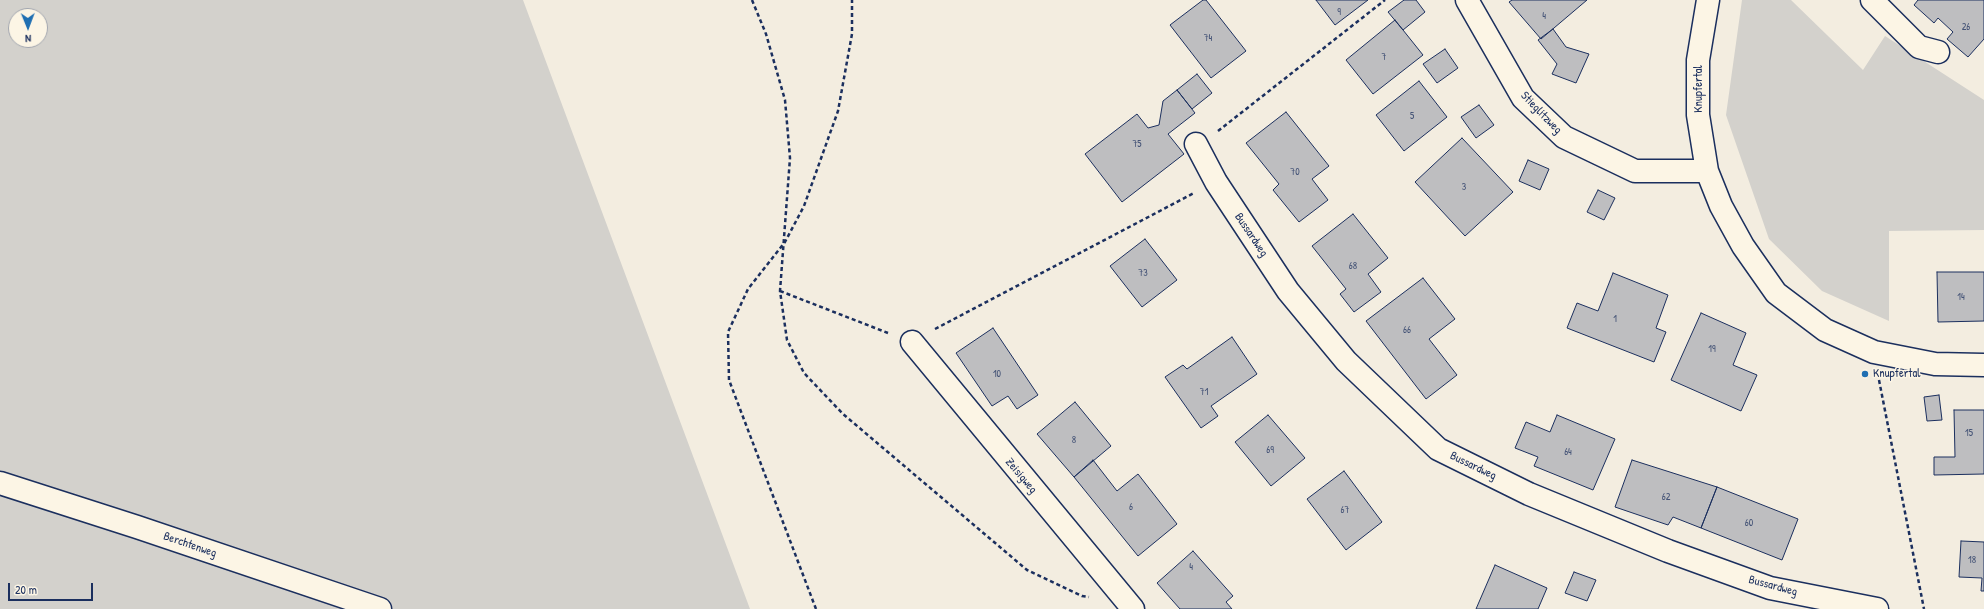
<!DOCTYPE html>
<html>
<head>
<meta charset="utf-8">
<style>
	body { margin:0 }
	#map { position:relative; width:1984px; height:609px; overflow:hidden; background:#f3ede0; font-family:"Patrick Hand",sans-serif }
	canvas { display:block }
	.north { position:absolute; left:8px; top:8px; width:40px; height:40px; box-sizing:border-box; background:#fcf5e5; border:1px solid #a2a6af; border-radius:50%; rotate:179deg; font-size:11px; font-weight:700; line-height:16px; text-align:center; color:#1b2f5e }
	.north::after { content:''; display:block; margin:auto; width:14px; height:18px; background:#1f6fb2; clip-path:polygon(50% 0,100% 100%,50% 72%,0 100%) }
	.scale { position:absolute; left:8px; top:583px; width:85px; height:18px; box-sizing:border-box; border:2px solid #1b2f5e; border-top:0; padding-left:5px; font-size:12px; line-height:14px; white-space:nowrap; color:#1b2f5e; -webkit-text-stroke:3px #fcf5e5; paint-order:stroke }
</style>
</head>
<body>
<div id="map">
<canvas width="1984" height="609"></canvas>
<div class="north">N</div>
<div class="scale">20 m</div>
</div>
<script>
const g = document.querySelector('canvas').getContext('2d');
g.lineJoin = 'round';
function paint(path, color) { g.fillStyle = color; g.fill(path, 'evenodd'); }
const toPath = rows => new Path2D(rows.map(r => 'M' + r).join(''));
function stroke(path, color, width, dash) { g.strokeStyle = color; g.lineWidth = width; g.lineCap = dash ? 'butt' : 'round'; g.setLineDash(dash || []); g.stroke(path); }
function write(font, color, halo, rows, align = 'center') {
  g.font = font + ' "Patrick Hand",sans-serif'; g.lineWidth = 3; g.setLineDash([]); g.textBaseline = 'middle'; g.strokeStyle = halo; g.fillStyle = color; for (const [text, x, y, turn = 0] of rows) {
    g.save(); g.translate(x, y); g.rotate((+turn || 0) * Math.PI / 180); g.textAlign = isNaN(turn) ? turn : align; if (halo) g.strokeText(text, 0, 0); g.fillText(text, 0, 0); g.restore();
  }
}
const green = toPath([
	[0,0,523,0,750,609,0,609],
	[16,16,40,16,40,40,16,40],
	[1742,0,1791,0,1863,70,1885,36,1984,100,1984,230,1889,231,1889,321,1822,291,1769,239,1726,115]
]);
const building = toPath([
	[1203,0,1206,0,1246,51,1211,78,1170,25,1203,0],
	[1316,0,1368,0,1335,25,1316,0],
	[1404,0,1416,0,1425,12,1403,30,1388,12,1404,0],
	[1512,0,1587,0,1541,39,1509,2,1512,0],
	[1918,0,1984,0,1984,39,1968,57,1947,39,1953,32,1938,18,1934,23,1914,5,1918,0],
	[1395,20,1423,55,1373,94,1346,60,1395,20],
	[1553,29,1566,47,1589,54,1576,83,1552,74,1557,64,1538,40,1553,29],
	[1445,49,1458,68,1437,83,1423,64,1445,49],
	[1197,74,1212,93,1192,109,1177,90,1197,74],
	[1419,81,1447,117,1404,151,1376,115,1419,81],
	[1177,90,1195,113,1168,134,1184,154,1122,202,1085,154,1137,114,1148,128,1159,125,1163,101,1177,90],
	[1479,105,1494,125,1476,138,1461,117,1479,105],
	[1286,112,1329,166,1312,179,1328,200,1299,222,1273,190,1279,184,1246,143,1286,112],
	[1462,138,1513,192,1465,236,1415,182,1462,138],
	[1528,160,1549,169,1540,190,1519,181,1528,160],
	[1598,190,1615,198,1604,220,1587,212,1598,190],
	[1353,214,1388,258,1368,274,1381,292,1354,312,1340,294,1346,289,1312,246,1353,214],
	[1145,239,1177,280,1142,307,1110,266,1145,239],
	[1937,272,1984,272,1984,321,1938,322,1937,272],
	[1613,273,1668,295,1656,328,1666,332,1654,362,1567,328,1577,303,1598,311,1613,273],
	[1423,278,1455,319,1429,339,1457,375,1426,399,1366,321,1423,278],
	[1701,313,1746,333,1733,365,1757,375,1741,411,1671,380,1701,313],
	[993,328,1038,395,1017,409,1008,396,992,406,956,353,993,328],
	[1232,337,1257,374,1211,406,1218,416,1201,428,1165,377,1183,365,1187,369,1232,337],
	[1939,395,1942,420,1927,421,1924,397,1939,395],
	[1075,402,1111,446,1074,477,1037,434,1075,402],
	[1954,410,1984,410,1984,474,1934,475,1934,457,1955,457,1954,410],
	[1268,415,1305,458,1271,486,1235,442,1268,415],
	[1557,415,1615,439,1593,490,1534,466,1538,457,1515,448,1526,422,1550,432,1557,415],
	[1093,460,1117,491,1138,474,1177,524,1138,556,1074,477,1093,460],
	[1632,460,1717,487,1701,528,1673,517,1668,525,1615,507,1632,460],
	[1344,471,1382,522,1346,550,1307,499,1344,471],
	[1717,487,1798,519,1782,560,1701,528,1717,487],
	[1961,541,1984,542,1984,591,1981,591,1982,578,1959,577,1961,541],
	[1193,551,1233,596,1226,602,1232,609,1180,609,1157,583,1193,551],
	[1495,565,1547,588,1538,609,1476,609,1495,565],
	[1574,572,1596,580,1587,601,1565,593,1574,572]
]);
const path = toPath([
	[752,0,766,34,785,100,790,158,780,291,787,340,804,373,843,414,1027,570,1082,596,1089,597],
	[1218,131,1385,0],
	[780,291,888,333],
	[935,329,1194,193],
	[1879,380,1924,609],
	[816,609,729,380,728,332,748,289,785,242,804,206,838,111,852,34,852,0]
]);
const minor = toPath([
	[1467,0,1523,98,1564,137,1635,171,1707,171],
	[1708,0,1698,60,1698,115,1707,171,1721,206,1743,246,1776,293,1825,330,1874,352,1935,364,1984,365],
	[1872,0,1919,47,1938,52],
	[1196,144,1216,182,1288,291,1346,361,1438,449,1529,494,1668,551,1770,588,1877,609],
	[912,342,1133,609],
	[0,483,137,527,380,609]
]);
const markers = [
	[1865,374,4,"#1f6fb2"]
];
const numberNames = [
	["9",1339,12],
	["4",1544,16],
	["26",1966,27],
	["74",1208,38],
	["7",1384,57],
	["5",1412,116],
	["75",1137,144],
	["70",1295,172],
	["3",1464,187],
	["68",1353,266],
	["73",1143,273],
	["14",1961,297],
	["1",1615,319],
	["66",1407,330],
	["19",1712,349],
	["10",997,374],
	["71",1204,392],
	["15",1969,433],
	["8",1074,440],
	["69",1270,450],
	["64",1568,452],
	["62",1666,497],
	["6",1131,507],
	["67",1345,510],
	["60",1749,523],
	["18",1972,560],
	["4",1191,567]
];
const streetNames = [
	["Knupfertal",1699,89,-90],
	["Stieglitzweg",1541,113,46],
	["Bussardweg",1251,235,56],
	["Bussardweg",1473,466,26],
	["Zeisigweg",1021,476,50],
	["Berchtenweg",190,545,19],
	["Bussardweg",1773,586,15]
];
const poiNames = [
	["Knupfertal",1873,374]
];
paint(green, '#d3d1cc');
paint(building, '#bebec0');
stroke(building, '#1b2f5e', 1);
stroke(minor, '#1b2f5e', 25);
stroke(path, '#1b2f5e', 2.5, [4, 3]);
stroke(minor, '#fcf5e5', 22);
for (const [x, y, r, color] of markers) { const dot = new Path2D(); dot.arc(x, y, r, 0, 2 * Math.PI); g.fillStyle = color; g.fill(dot); stroke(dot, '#fcf5e5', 1.5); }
write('10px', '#445376', null, numberNames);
write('12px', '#1b2f5e', '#fcf5e5', streetNames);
write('12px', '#1b2f5e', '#fcf5e5', poiNames, 'left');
</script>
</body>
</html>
